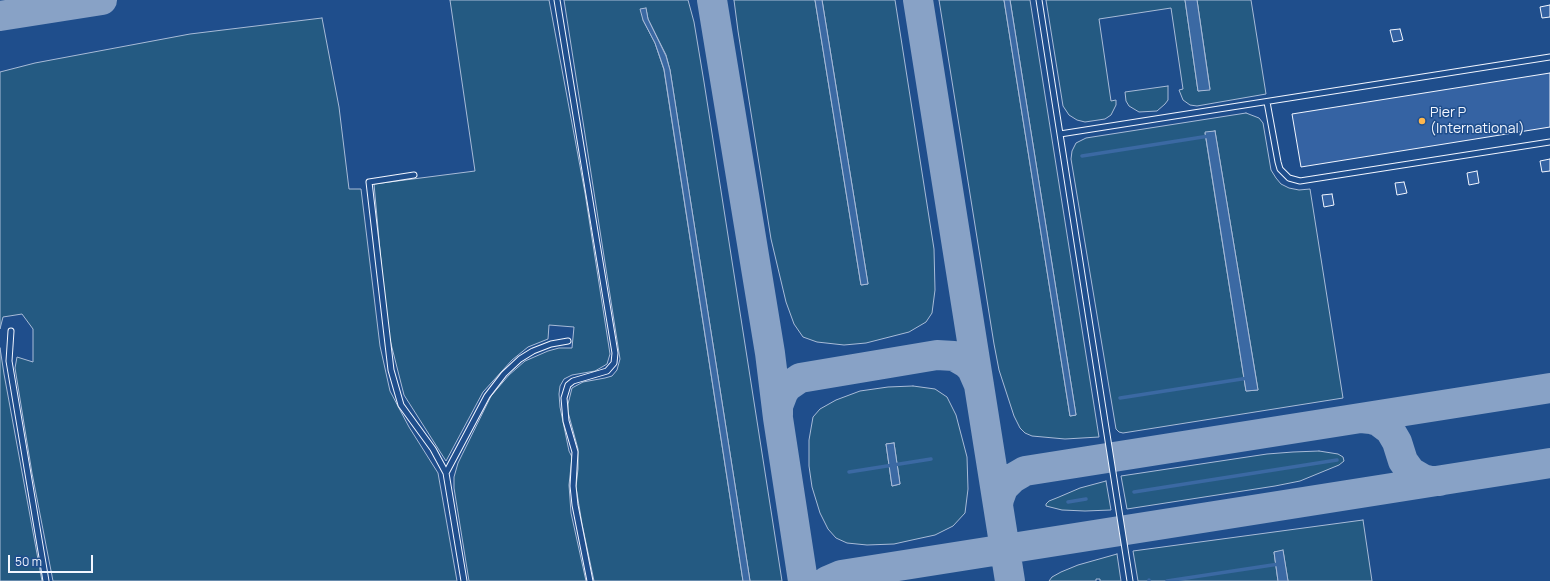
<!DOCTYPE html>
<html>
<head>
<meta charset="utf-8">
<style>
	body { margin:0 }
	#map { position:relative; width:1550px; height:581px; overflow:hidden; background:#1f4e8c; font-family:Manrope,sans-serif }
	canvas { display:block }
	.scale { position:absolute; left:8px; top:555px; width:85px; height:18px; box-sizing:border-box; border:2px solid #f2f6ff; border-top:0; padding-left:5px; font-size:12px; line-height:14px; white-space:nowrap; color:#f2f6ff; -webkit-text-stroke:3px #1f4e8c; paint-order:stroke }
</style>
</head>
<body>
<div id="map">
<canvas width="1550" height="581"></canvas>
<div class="scale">50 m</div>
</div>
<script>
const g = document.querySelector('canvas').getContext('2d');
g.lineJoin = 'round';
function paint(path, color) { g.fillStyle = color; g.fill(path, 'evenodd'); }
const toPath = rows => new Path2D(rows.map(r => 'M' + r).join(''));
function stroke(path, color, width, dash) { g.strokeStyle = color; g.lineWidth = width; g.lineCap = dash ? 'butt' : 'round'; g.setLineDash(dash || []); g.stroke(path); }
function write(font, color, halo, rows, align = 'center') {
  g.font = font + ' Manrope,sans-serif'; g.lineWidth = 3; g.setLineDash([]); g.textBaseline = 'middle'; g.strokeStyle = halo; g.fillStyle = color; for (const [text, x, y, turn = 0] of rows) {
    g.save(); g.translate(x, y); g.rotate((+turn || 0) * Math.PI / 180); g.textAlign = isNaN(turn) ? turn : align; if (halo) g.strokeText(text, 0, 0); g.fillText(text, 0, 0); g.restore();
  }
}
const green = toPath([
	[450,0,549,0,585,193,610,354,607,364,602,367,595,371,572,375,564,379,560,386,559,394,560,407,569,451,572,457,569,485,571,513,586,581,469,581,454,488,454,477,458,463,491,396,509,375,525,361,548,351,559,348,572,348,574,327,549,325,548,339,528,347,512,360,483,392,446,461,404,395,387,328,374,184,475,171,450,0],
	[564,0,688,0,694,22,704,82,782,581,750,581,670,70,666,55,648,19,646,9,643,20,655,43,664,70,743,581,594,581,582,524,576,487,578,469,578,449,568,412,568,404,572,388,583,382,605,378,612,376,617,370,620,359,564,0],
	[734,0,815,0,861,285,868,284,822,0,895,0,934,249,935,290,932,313,926,322,909,332,866,343,844,345,817,342,803,337,794,324,786,302,771,239,738,31,734,0],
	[939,0,1004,0,1070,416,1076,415,1010,0,1030,0,1099,437,1065,439,1032,436,1025,433,1020,428,1014,416,999,370,994,344,939,0],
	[1046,0,1185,0,1198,91,1210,89,1197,0,1251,0,1266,94,1197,106,1190,105,1183,100,1179,90,1183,89,1171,8,1099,19,1111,101,1116,100,1116,105,1111,115,1105,119,1085,122,1077,120,1069,115,1063,106,1046,0],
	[322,18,339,107,349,189,361,189,380,346,390,391,409,427,438,473,457,581,53,581,32,473,15,368,17,357,33,362,33,329,22,314,3,317,0,329,0,72,35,63,190,34,322,18],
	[1168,86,1168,100,1165,104,1157,111,1139,112,1129,106,1126,101,1125,92,1168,86],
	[1246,113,1259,118,1263,123,1271,170,1276,178,1281,184,1289,188,1299,190,1310,189,1343,398,1123,433,1119,432,1116,429,1071,159,1072,151,1076,143,1086,138,1246,113],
	[1215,131,1258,390,1257,390,1246,391,1205,133,1215,131],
	[0,348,4,374,42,581,0,581,0,348],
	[913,386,935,389,947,397,956,415,967,457,968,489,965,513,953,526,935,535,912,540,894,544,867,545,847,543,836,538,828,529,820,513,812,487,809,466,809,440,813,417,820,409,836,400,860,391,888,387,913,386],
	[894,443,900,484,892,486,886,444,894,443],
	[1319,451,1338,454,1343,457,1344,461,1339,465,1300,481,1275,486,1127,509,1121,476,1267,454,1293,452,1319,451],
	[1106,481,1111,510,1085,511,1062,510,1046,506,1046,504,1049,501,1059,497,1080,488,1106,481],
	[1363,520,1372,581,1288,581,1283,551,1274,552,1278,581,1138,581,1133,551,1363,520],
	[1117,554,1121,581,1100,581,1100,579,1096,579,1096,581,1049,581,1052,577,1061,572,1078,565,1117,554]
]);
const water = toPath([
	[815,0,822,0,868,284,861,285,815,0],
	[1004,0,1010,0,1076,415,1070,416,1004,0],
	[1185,0,1197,0,1210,90,1198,91,1185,0],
	[646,8,648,19,666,56,670,70,750,581,743,581,664,69,655,43,643,20,640,9,646,8],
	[1215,131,1258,390,1246,391,1205,132,1215,131],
	[894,443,900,484,892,486,886,444,894,443],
	[1283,550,1288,581,1278,581,1274,552,1283,550]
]);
const stream = toPath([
	[1082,156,1209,136],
	[1120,398,1248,378],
	[849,472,931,459],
	[1134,492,1337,460],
	[1068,502,1086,499],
	[1149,580,1149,581],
	[1167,581,1279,564]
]);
const taxiway = toPath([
	[712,0,770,353,778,418,803,581],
	[918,0,1010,581],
	[0,16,102,0],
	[778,415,778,406,783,393,787,387,800,378,937,355,954,356,966,363,972,369,979,385],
	[1361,418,1371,419,1378,421,1390,430,1397,442,1403,461,1411,472,1423,479,1431,481,1440,481],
	[998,505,999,499,1003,488,1013,478,1025,471,1550,388],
	[827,581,841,575,1550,463]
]);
const building = toPath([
	[1550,5,1550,17,1542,18,1540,7,1550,5],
	[1400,29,1403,40,1393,42,1390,30,1400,29],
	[1550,73,1550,127,1301,167,1292,114,1550,73],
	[1550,159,1550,171,1542,172,1540,161,1550,159],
	[1477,171,1479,183,1469,185,1467,173,1477,171],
	[1404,182,1407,193,1397,195,1395,183,1404,182],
	[1332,194,1334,205,1324,207,1322,195,1332,194]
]);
const lane = toPath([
	[557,0,615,353,614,363,607,371,573,381,568,385,564,398,566,421,575,452,573,486,575,505,590,581],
	[1039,0,1130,581],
	[1267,102,1278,162,1280,169,1289,178,1300,181,1550,142],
	[1060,134,1550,57],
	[414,175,369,182,391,370,401,405,433,449,446,473],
	[11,331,9,361,46,581],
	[464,581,446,473,487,396,504,374,520,359,533,351,551,344,568,341]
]);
const markers = [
	[1422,121,4,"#ffb74d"]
];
const poiNames = [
	["Pier P",1430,113],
	["(International)",1430,129]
];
paint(green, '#245a82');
stroke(green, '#a8bbd7', 1);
paint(water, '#3b69a3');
stroke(water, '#a8bbd7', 1);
stroke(stream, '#3b69a3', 3.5);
stroke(taxiway, '#88a2c6', 30);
paint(building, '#3563a3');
stroke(building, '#f2f6ff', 1);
stroke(lane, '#f2f6ff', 7);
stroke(lane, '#1f4e8c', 5);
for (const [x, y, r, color] of markers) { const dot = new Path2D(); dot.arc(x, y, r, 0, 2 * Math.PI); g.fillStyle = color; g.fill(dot); stroke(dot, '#1f4e8c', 1.5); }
write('14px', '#f2f6ff', '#1f4e8c', poiNames, 'left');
</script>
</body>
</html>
